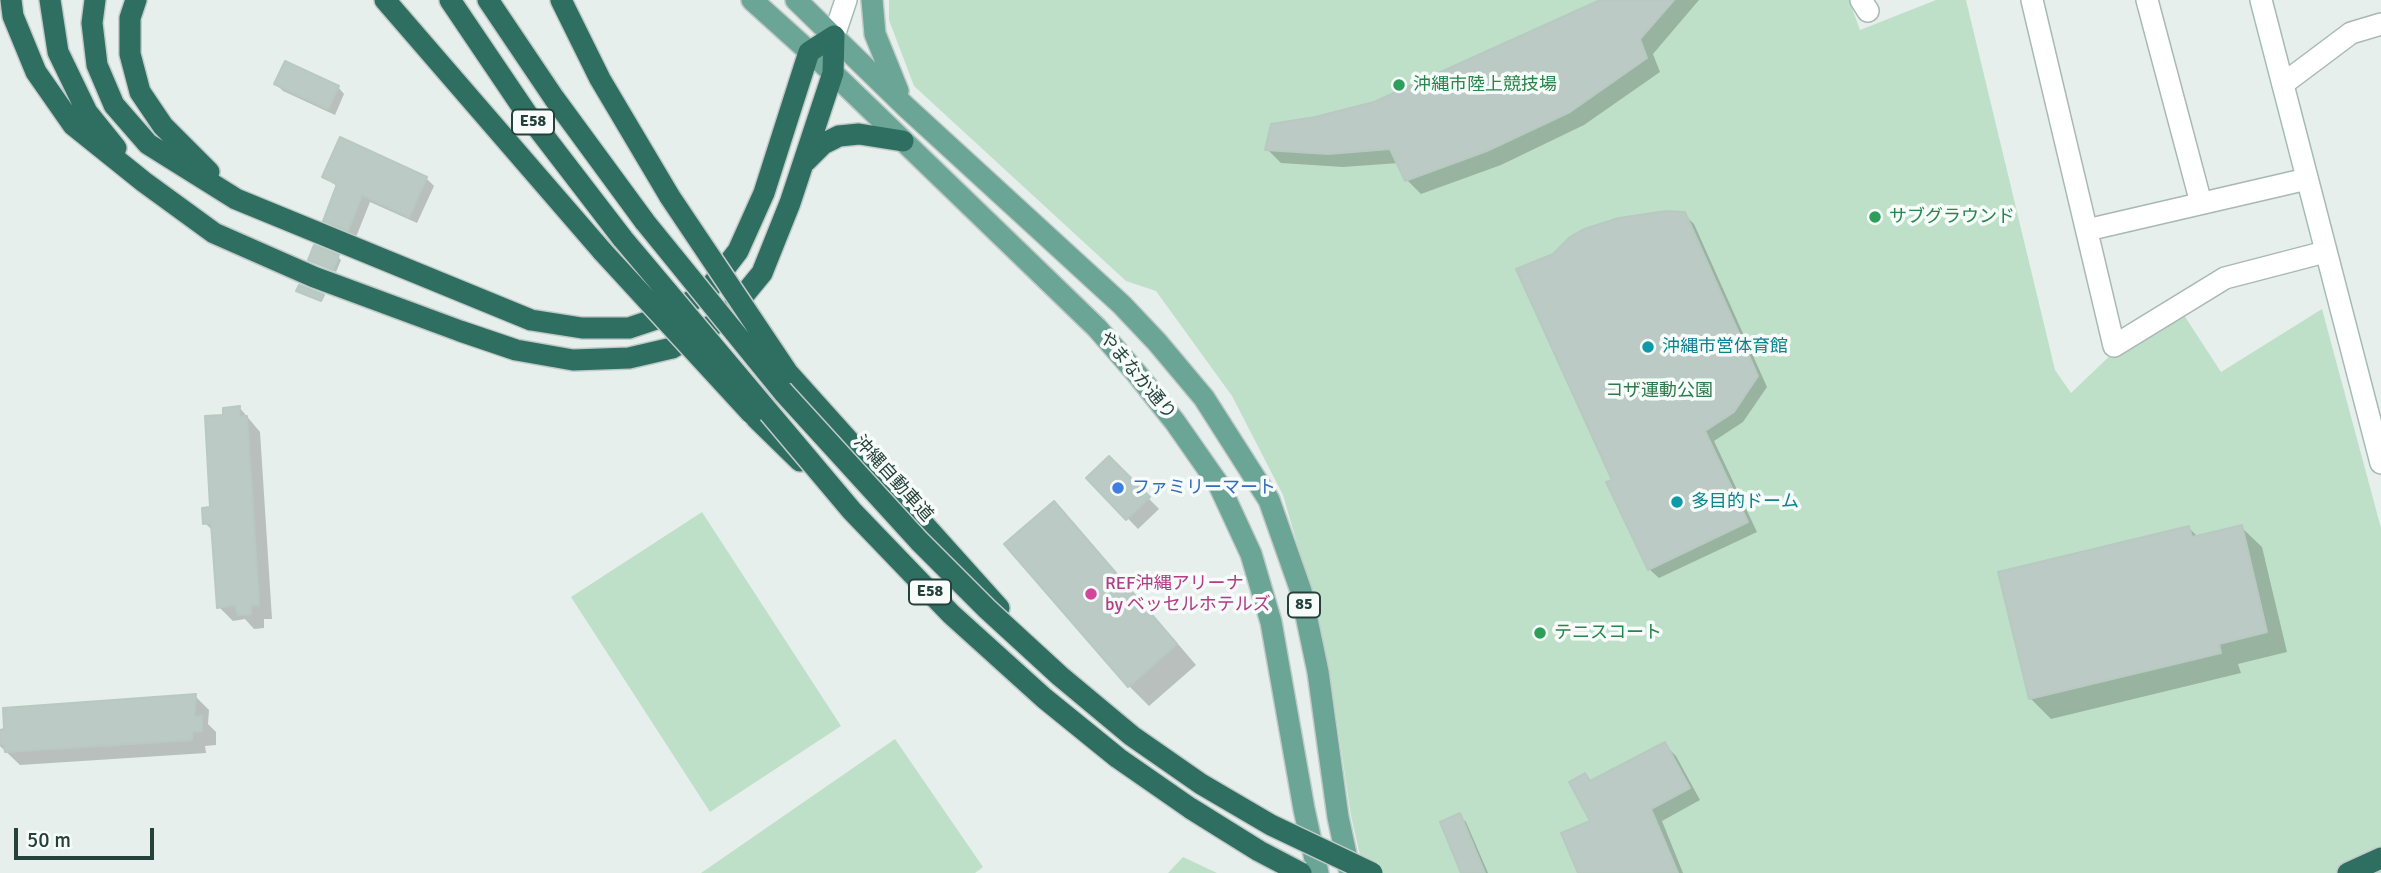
<!DOCTYPE html>
<html>
<head>
<meta charset="utf-8">
<style>
	body { margin:0 }
	#map { position:relative; width:2381px; height:873px; overflow:hidden; background:#e6efeb; font-family:Signika,sans-serif }
	canvas { display:block }
	.scale { position:absolute; left:14px; top:828px; width:140px; height:32px; box-sizing:border-box; border:4px solid #24423a; border-top:0; padding-left:9px; font-size:21px; line-height:24px; white-space:nowrap; color:#24423a; -webkit-text-stroke:5px #f7fbf9; paint-order:stroke }
</style>
</head>
<body>
<div id="map">
<canvas width="2381" height="873"></canvas>
<div class="scale">50 m</div>
</div>
<script>
const g = document.querySelector('canvas').getContext('2d');
g.lineJoin = 'round';
function paint(path, color) { g.fillStyle = color; g.fill(path, 'evenodd'); }
const toPath = rows => new Path2D(rows.map(r => 'M' + r).join(''));
function stroke(path, color, width, dash) { g.strokeStyle = color; g.lineWidth = width; g.lineCap = dash ? 'butt' : 'round'; g.setLineDash(dash || []); g.stroke(path); }
function write(font, color, halo, rows, align = 'center') {
  g.font = font + ' Signika,"Noto Sans JP",sans-serif'; g.lineWidth = 7; g.setLineDash([]); g.textBaseline = 'middle'; g.strokeStyle = halo; g.fillStyle = color; for (const [text, x, y, turn = 0] of rows) {
    g.save(); g.translate(x, y); g.rotate((+turn || 0) * Math.PI / 180); g.textAlign = isNaN(turn) ? turn : align; if (halo) g.strokeText(text, 0, 0); g.fillText(text, 0, 0); g.restore();
  }
}
const green = toPath([
	[889,0,1849,0,1860,30,1936,0,1966,0,2055,370,2071,393,2117,349,2182,312,2221,372,2322,309,2381,528,2381,873,1364,873,1351,816,1329,669,1309,585,1283,495,1232,396,1156,291,1126,281,914,86,889,20],
	[702,512,841,726,710,812,571,597],
	[895,739,983,867,975,873,701,873],
	[1183,857,1217,873,1168,873]
]);
const shadow = toPath([
	[1604,0,1699,0,1653,54,1660,72,1584,125,1501,165,1421,194,1407,180,1399,163,1343,167,1281,163,1267,149,1315,119,1374,104],
	[276,84,338,87,344,94,335,115,283,91],
	[324,177,426,178,434,186,417,223,370,202,356,237,333,228,325,220,338,187],
	[1647,214,1684,214,1694,224,1767,387,1743,422,1714,441,1757,532,1659,578,1649,569,1614,481,1554,256,1597,227],
	[338,257,341,260,336,272,310,260],
	[239,407,260,432,272,619,264,619,264,628,254,629,245,619,233,621,219,607,213,531,205,523,211,509,225,417],
	[1109,458,1159,509,1138,529,1089,478],
	[1053,503,1074,523,1196,665,1149,706,1129,686],
	[2241,527,2262,547,2287,652,2238,664,2241,673,2051,719,2030,698,2189,528,2198,537],
	[195,696,209,710,208,724,216,732,216,745,205,746,206,753,20,765,0,746,0,732],
	[1664,744,1676,756,1700,800,1662,821,1683,873,1580,873,1592,822,1585,775,1592,782],
	[1459,815,1466,822,1488,873,1463,873]
]);
const building = toPath([
	[1600,0,1674,0,1640,39,1647,58,1570,112,1487,151,1405,181,1390,149,1328,154,1265,150,1271,124,1315,117,1374,102,1600,0],
	[285,61,339,86,328,109,274,84,285,61],
	[340,137,427,177,409,217,362,195,348,231,323,221,337,184,322,177,340,137],
	[1666,211,1685,212,1758,376,1734,412,1705,431,1748,522,1648,570,1606,482,1612,480,1516,269,1553,254,1570,237,1584,229,1619,218,1666,211],
	[314,245,339,255,333,270,308,260,314,245],
	[299,285,324,295,321,301,296,291,299,285],
	[240,406,239,417,247,416,259,605,251,605,251,614,238,615,235,605,217,608,211,523,203,524,202,508,210,507,205,416,223,415,223,408,240,406],
	[1109,456,1150,497,1126,520,1086,478,1109,456],
	[1054,501,1177,644,1128,687,1004,544,1054,501],
	[2242,525,2267,632,2219,644,2221,653,2029,699,1998,572,2189,526,2192,537,2242,525],
	[196,694,194,717,202,716,202,731,192,732,192,740,5,752,4,744,0,744,0,730,4,729,3,708,196,694],
	[1665,742,1690,788,1651,809,1678,873,1578,873,1561,833,1590,821,1569,782,1585,773,1590,781,1665,742],
	[1460,813,1485,873,1461,873,1440,822,1460,813]
]);
const street = toPath([
	[1861,0,1868,11],
	[2032,0,2114,346,2225,278,2325,252],
	[2147,0,2201,203],
	[2283,84,2351,33,2381,24],
	[2087,230,2307,179]
]);
const secondary = toPath([
	[2261,0,2381,463],
	[834,36,846,0]
]);
const primary = toPath([
	[752,0,833,73,1097,328,1137,374,1175,422,1219,485,1251,554,1271,622,1304,809,1318,873],
	[796,0,906,107,1122,305,1157,342,1204,398,1269,500,1301,591,1318,672,1338,817,1350,873],
	[872,0,875,34,898,91]
]);
const highway = toPath([
	[11,0,13,16,36,72,73,125,144,182,214,233,314,277,460,331,516,350,573,360,629,358,672,348,725,318,762,273,790,203,833,73,834,36],
	[50,0,58,52,87,112,116,148],
	[95,0,92,23,97,65,114,105,148,144,236,199,531,320,582,328,629,328,671,314,708,290,738,251,764,193,809,52,834,36],
	[136,0,130,18,130,54,140,92,163,126,209,172],
	[385,0,603,252],
	[450,0,527,114,623,239],
	[488,0,554,98,645,222],
	[561,0,600,79,670,197],
	[806,161,823,144,839,136,859,134,903,141],
	[788,373,999,608],
	[756,418,800,461],
	[2348,873,2381,858]
]);
const highwayBridge = toPath([
	[670,197,788,373],
	[645,222,784,393,919,541,987,609,1060,676,1132,736,1201,784,1271,825,1372,873],
	[623,239,852,511,951,614,1044,698,1118,758,1190,808,1259,851,1301,873],
	[603,252,752,414]
]);
const markers = [
	[1399,85,7,"#2e9e5b"],
	[1875,217,7,"#2e9e5b"],
	[1648,347,7,"#0f9aa8"],
	[1118,488,7,"#3f7fe0"],
	[1677,502,7,"#0f9aa8"],
	[1091,594,7,"#d1479c"],
	[1540,633,7,"#2e9e5b"]
];
const shields = [
	[533,122,42],
	[930,592,42],
	[1304,605,32]
];
const shieldNames = [
	["E58",533,122],
	["E58",930,592],
	["85",1304,605]
];
const leisureNames = [
	["沖縄市陸上競技場",1413,85],
	["サブグラウンド",1889,217],
	["テニスコート",1554,633]
];
const cultureNames = [
	["沖縄市営体育館",1662,347],
	["多目的ドーム",1691,502]
];
const streetNames = [
	["やまなか通り",1137,376,50],
	["沖縄自動車道",893,479,48]
];
const parkNames = [
	["コザ運動公園",1659,391]
];
const shopNames = [
	["ファミリーマート",1132,488]
];
const hotelNames = [
	["REF沖縄アリーナ",1105,584],
	["by ベッセルホテルズ",1105,605]
];
paint(green, '#bfe0c8');
paint(shadow, '#0003');
paint(building, '#bbcac4');
stroke(building, '#b8c9c2', 2);
stroke(street, '#a8b8b2', 24);
stroke(secondary, '#a4bbb3', 24);
stroke(primary, '#c2cac8', 24);
stroke(highway, '#c2cac8', 24);
stroke(street, '#fff', 21);
stroke(secondary, '#fff', 21);
stroke(primary, '#6aa596', 21);
stroke(highway, '#2f6f62', 21);
stroke(highwayBridge, '#c2cac8', 24, []);
stroke(highwayBridge, '#2f6f62', 21);
for (const [x, y, r, color] of markers) { const dot = new Path2D(); dot.arc(x, y, r, 0, 2 * Math.PI); g.fillStyle = color; g.fill(dot); stroke(dot, '#f7fbf9', 2.5); }
for (const [x, y, w] of shields) { const box = new Path2D(); box.roundRect(x - w / 2, y - 12.5, w, 25, 5); g.fillStyle = '#f7fbf9'; g.fill(box); stroke(box, '#24423a', 2); }
write('bold 16px', '#24423a', null, shieldNames);
write('18px', '#27864d', '#f7fbf9', leisureNames, 'left');
write('18px', '#0d838f', '#f7fbf9', cultureNames, 'left');
write('18px', '#24423a', '#f7fbf9', streetNames);
write('18px', '#2d7a4b', '#f7fbf9', parkNames);
write('18px', '#366cbe', '#f7fbf9', shopNames, 'left');
write('18px', '#b23c85', '#f7fbf9', hotelNames, 'left');
</script>
</body>
</html>
